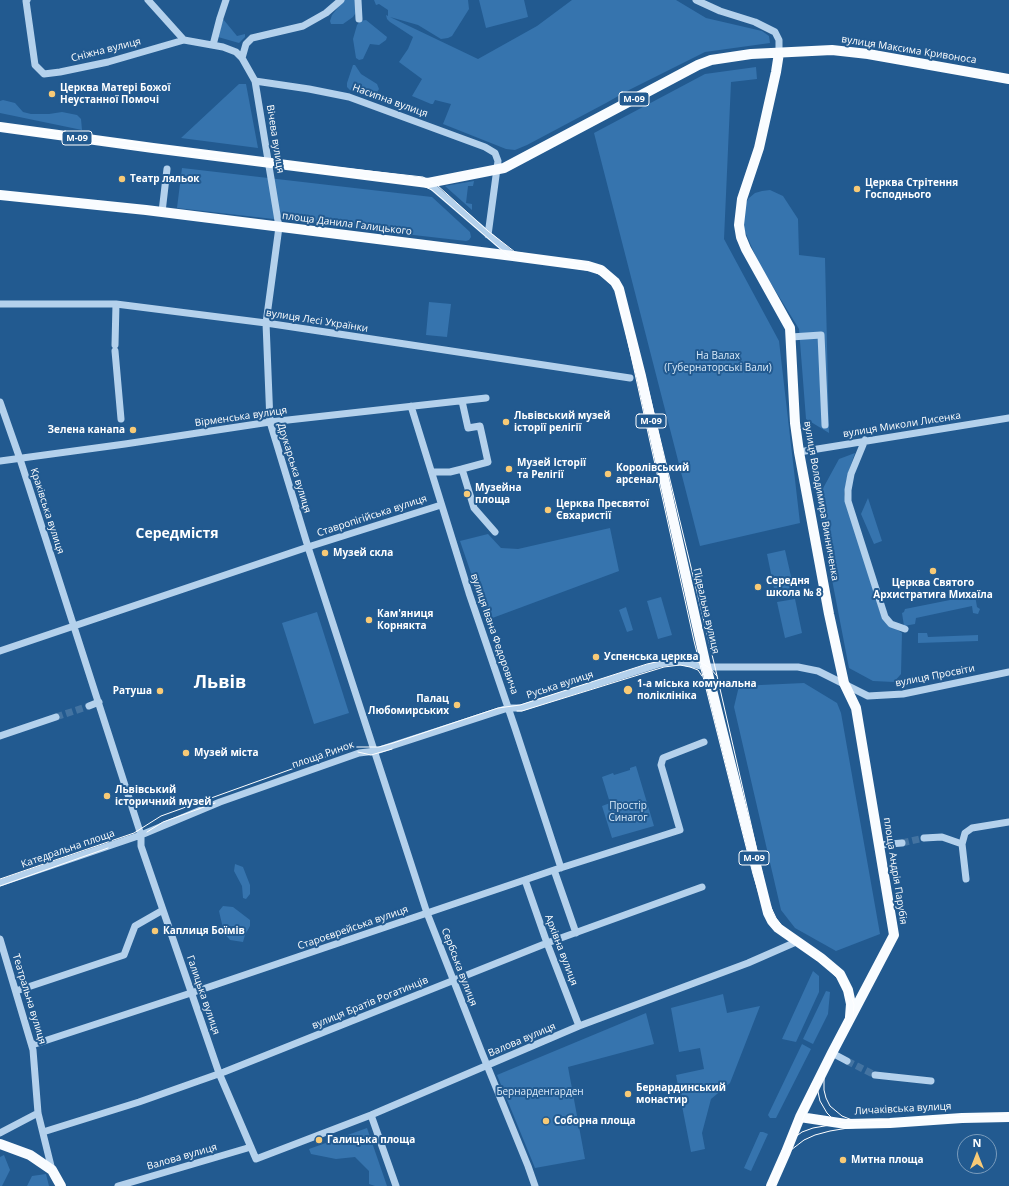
<!DOCTYPE html>
<html>
<head>
<meta charset="utf-8">
<style>
	body { margin:0 }
	#map { position:relative; width:1009px; height:1186px; overflow:hidden; background:#225a90; font-family:"Open Sans",sans-serif }
	canvas { display:block }
	.north { position:absolute; left:957px; top:1134px; width:40px; height:40px; box-sizing:border-box; background:#225a90; border:1px solid #7a9cbc; border-radius:50%; rotate:0deg; font-size:11px; font-weight:700; line-height:16px; text-align:center; color:#fff }
	.north::after { content:''; display:block; margin:auto; width:14px; height:18px; background:#f8ca76; clip-path:polygon(50% 0,100% 100%,50% 72%,0 100%) }
</style>
</head>
<body>
<div id="map">
<canvas width="1009" height="1186"></canvas>
<div class="north">N</div>
</div>
<script>
const g = document.querySelector('canvas').getContext('2d');
g.lineJoin = 'round';
function paint(path, color) { g.fillStyle = color; g.fill(path, 'evenodd'); }
const toPath = rows => new Path2D(rows.map(r => 'M' + r).join(''));
function stroke(path, color, width, dash) { g.strokeStyle = color; g.lineWidth = width; g.lineCap = dash ? 'butt' : 'round'; g.setLineDash(dash || []); g.stroke(path); }
function write(font, color, halo, rows, align = 'center') {
  g.font = font + ' "Open Sans",sans-serif'; g.lineWidth = 4; g.setLineDash([]); g.textBaseline = 'middle'; g.strokeStyle = halo; g.fillStyle = color; for (const [text, x, y, turn = 0] of rows) {
    g.save(); g.translate(x, y); g.rotate((+turn || 0) * Math.PI / 180); g.textAlign = isNaN(turn) ? turn : align; if (halo) g.strokeText(text, 0, 0); g.fillText(text, 0, 0); g.restore();
  }
}
const green = toPath([
	[344,0,356,0,357,11,353,17,343,24,331,24,330,21,332,15],
	[374,0,468,0,469,9,452,36,448,38,441,39,418,25,390,17,478,59,537,26,572,0,676,0,706,18,762,31,769,36,770,43,705,52,629,90,606,103,527,145,515,150,506,149,443,124,451,104,435,100,433,104,431,104,412,96,422,79,399,62,408,49,413,37,390,22,387,19,386,15,388,16,388,10,379,4,376,5],
	[479,0,524,0,528,17,486,28],
	[223,19,237,36,245,34,245,37,239,43,218,37],
	[366,20,387,37,386,40,379,45,370,44,363,59,359,60,356,58,353,39,357,25,360,21],
	[353,65,355,65,361,74,377,84,379,89,374,97,372,98,350,90,347,87,347,83],
	[756,67,757,79,731,82,724,239,779,341,800,523,700,546,594,133,705,74],
	[239,84,246,84,258,148,181,138],
	[3,100,15,103,23,112,31,114,49,114,62,112,77,115,81,119,82,130,0,113,0,101],
	[182,168,432,197,470,232,471,237,469,240,466,241,177,208],
	[474,181,473,186,468,186,466,203,472,204,472,210,445,186],
	[770,190,783,196,798,219,799,255,825,258,829,433,806,419,799,329,759,264,743,227,745,204,749,198,755,193,762,191],
	[429,302,451,304,447,337,426,335],
	[855,453,848,473,844,494,882,619,902,633,901,674,894,682,873,681,849,668,818,507,821,492,839,459],
	[868,498,882,541,874,544,861,514],
	[610,528,619,571,487,620,460,541,488,534,501,548,518,549],
	[785,550,795,594,776,598,767,554],
	[975,595,977,607,980,609,978,614,973,613,972,606,916,618,915,624,904,626,902,613,904,612,905,609],
	[661,597,672,635,658,639,647,601],
	[795,599,802,633,785,638,777,602],
	[626,607,633,630,627,632,619,610],
	[317,612,349,713,314,724,282,623],
	[918,633,927,633,928,637,978,635,978,641,918,643],
	[804,683,837,703,841,713,880,934,836,951,795,928,781,910,734,707,739,686],
	[636,766,654,826,612,838,602,806,610,803,602,777,613,773,614,775,630,770,630,768],
	[235,864,243,867,250,885,250,894,246,899,243,898,242,886,234,871],
	[223,906,233,907,250,920,250,926,245,935,243,942,230,940,224,933,219,911],
	[813,971,819,976,819,992,796,1042,782,1039],
	[826,991,830,992,828,1014,813,1044,803,1039],
	[723,994,727,1013,760,1006,730,1083,711,1099,702,1133,705,1149,691,1152,676,1075,704,1069,700,1048,679,1052,671,1008],
	[646,1013,654,1044,568,1067,585,1159,535,1168,497,1075],
	[802,1044,811,1049,776,1118,770,1118,768,1115],
	[367,1128,387,1186,375,1186,369,1184,369,1171,355,1157,336,1159,311,1154,309,1149],
	[760,1132,763,1132,768,1134,751,1171,744,1168],
	[4,1155,10,1170,2,1186,0,1186,0,1157],
	[46,1174,49,1186,27,1186,32,1176]
]);
const minorTunnel = toPath([
	[56,717,89,706],
	[902,843,924,838],
	[847,1061,875,1075]
]);
const minor = toPath([
	[27,0,26,1,35,65,44,74,60,72,108,62,184,40,223,47,236,52,242,58,255,81,279,227,266,323,270,422,308,547,427,913,482,1053,528,1166,535,1186],
	[148,0,184,40],
	[358,0,359,19],
	[696,0,720,11,755,22,775,32,779,40,779,53],
	[213,45,220,18,226,0],
	[242,58,246,44,252,38,303,26,326,13,341,0],
	[255,81,309,89,349,97,485,147,495,153,498,161,488,235],
	[428,183,513,256],
	[162,212,167,169],
	[0,304,116,304,266,323,630,378],
	[791,337,821,335,825,425],
	[115,345,116,304],
	[115,351,121,419],
	[462,401,468,428,480,426,488,462,462,469],
	[0,402,20,459,141,835,141,846,219,1073,256,1159,371,1115,579,1026,748,963,796,942],
	[411,406,469,593,515,728,561,868],
	[865,440,851,474,848,490,848,501,885,617,891,624,905,629],
	[799,452,1009,418],
	[0,461,125,444,270,422,486,398],
	[432,472,450,472,462,469,474,508,495,532],
	[0,651,308,547,441,505],
	[89,706,99,702],
	[0,736,56,717],
	[924,838,942,837,962,844],
	[879,845,902,843],
	[554,870,576,933],
	[966,879,962,844,965,833,972,828,1009,822],
	[525,880,547,943,579,1026],
	[0,883,141,835,220,802,359,753,376,751,508,708,521,708,659,664,669,662,683,662,706,667,798,667,818,671,868,696,903,694,1009,672],
	[0,939,33,1050,38,1113,52,1170],
	[16,991,124,955,135,926,163,910],
	[32,1045,197,991,554,870,680,830,661,765,663,758,704,742],
	[832,1053,847,1061],
	[875,1075,931,1081],
	[371,1115,396,1186],
	[43,1132,139,1102,224,1072,547,943,702,887],
	[0,1133,38,1113],
	[118,1186,251,1147]
]);
const major = toPath([
	[0,127,153,148,428,183,504,168,698,65,711,60,751,54,832,50,868,54,1009,79],
	[0,195,146,210,513,256,588,266,601,270,615,282,619,289,641,376,706,666,768,913,772,921,778,928,821,958,840,974,848,990,851,1004,850,1017],
	[800,1117,846,1124,890,1123,962,1118,1009,1117],
	[0,1144,30,1155,52,1170,61,1186],
	[771,1186,786,1152,800,1117,832,1053,894,935,856,708,844,683,829,614,799,452,795,423,790,328,746,249,741,237,739,225,742,199,759,148,776,72,779,53]
]);
const tram = toPath([
	[0,124,262,159,423,177,437,185,488,231,515,252,597,266,611,274,621,286,645,376,715,667,769,903,776,918,782,926,840,971,846,979,854,1005,853,1016,814,1093,774,1186],
	[0,130,423,186,432,190,511,258,593,271,602,276,612,285,617,292,694,641,753,874,764,910,770,924,779,932,829,969,840,981,848,1001,848,1010,845,1022,841,1028],
	[517,711,522,711,664,667,680,665,690,667,698,670,702,676],
	[358,752,371,755,392,749],
	[147,832,163,822,215,803],
	[0,879,134,833,161,816,353,747,379,747,393,743,498,708,520,705,647,664,670,659,691,660,701,663,710,668,717,676],
	[0,886,108,848],
	[824,1076,824,1090,826,1098,830,1106,842,1116,852,1120],
	[817,1087,820,1101,827,1113,832,1118,841,1123],
	[794,1138,802,1132,813,1128,847,1122,1009,1114],
	[791,1150,804,1140,815,1135,830,1131,848,1128,891,1125],
	[768,1186,783,1151,796,1117,813,1082]
]);
const markers = [
	[52,94,4,"#f8ca76"],
	[122,179,4,"#f8ca76"],
	[857,189,4,"#f8ca76"],
	[506,422,4,"#f8ca76"],
	[133,430,4,"#f8ca76"],
	[509,469,4,"#f8ca76"],
	[608,474,4,"#f8ca76"],
	[467,494,4,"#f8ca76"],
	[548,510,4,"#f8ca76"],
	[325,553,4,"#f8ca76"],
	[933,571,4,"#f8ca76"],
	[758,587,4,"#f8ca76"],
	[369,620,4,"#f8ca76"],
	[596,657,4,"#f8ca76"],
	[628,690,5,"#f8ca76"],
	[160,691,4,"#f8ca76"],
	[457,705,4,"#f8ca76"],
	[186,753,4,"#f8ca76"],
	[107,796,4,"#f8ca76"],
	[155,931,4,"#f8ca76"],
	[628,1094,4,"#f8ca76"],
	[546,1121,4,"#f8ca76"],
	[319,1140,4,"#f8ca76"],
	[843,1160,4,"#f8ca76"]
];
const shields = [
	[634,99,30],
	[77,138,30],
	[651,421,30],
	[754,858,30]
];
const shieldNames = [
	["М-09",634,99],
	["М-09",77,138],
	["М-09",651,421],
	["М-09",754,858]
];
const streetNames = [
	["Сніжна вулиця",106,50,-14],
	["вулиця Максима Кривоноса",909,50,9],
	["Насипна вулиця",390,101,20],
	["Вічева вулиця",275,139,81],
	["площа Данила Галицького",347,224,7],
	["вулиця Лесі Українки",317,321,9],
	["Вірменська вулиця",241,417,-8],
	["вулиця Миколи Лисенка",902,425,-9],
	["Друкарська вулиця",294,468,73],
	["вулиця Володимира Винниченка",821,501,80],
	["Краківська вулиця",47,511,72],
	["Ставропігійська вулиця",372,516,-18],
	["Підвальна вулиця",706,611,77],
	["вулиця Івана Федоровича",494,634,71],
	["вулиця Просвіти",935,676,-11],
	["Руська вулиця",560,685,-18],
	["площа Ринок",323,755,-19],
	["Катедральна площа",68,849,-19],
	["площа Андрія Парубія",895,871,81],
	["Староєврейська вулиця",353,928,-19],
	["Архівна вулиця",561,950,69],
	["Сербська вулиця",459,967,69],
	["Галицька вулиця",203,995,71],
	["Театральна вулиця",29,999,73],
	["вулиця Братів Рогатинців",370,1003,-22],
	["Валова вулиця",522,1040,-23],
	["Личаківська вулиця",903,1109,-3],
	["Валова вулиця",182,1157,-16]
];
const poiNames = [
	["Церква Матері Божої",60,88],
	["Неустанної Помочі",60,100],
	["Театр ляльок",130,179],
	["Церква Стрітення",865,183],
	["Господнього",865,195],
	["Львівський музей",514,416],
	["історії релігії",514,428],
	["Зелена канапа",125,430,"right"],
	["Музей Історії",517,463],
	["та Релігії",517,475],
	["Королівський",616,468],
	["арсенал",616,480],
	["Музейна",475,488],
	["площа",475,500],
	["Церква Пресвятої",556,504],
	["Євхаристії",556,516],
	["Музей скла",333,553],
	["Середня",766,581],
	["школа № 8",766,593],
	["Церква Святого",933,583,"center"],
	["Архистратига Михаїла",933,595,"center"],
	["Кам'яниця",377,614],
	["Корнякта",377,626],
	["Успенська церква",604,657],
	["1-а міська комунальна",637,684],
	["поліклініка",637,696],
	["Ратуша",152,691,"right"],
	["Палац",449,699,"right"],
	["Любомирських",449,711,"right"],
	["Музей міста",194,753],
	["Львівський",115,790],
	["історичний музей",115,802],
	["Каплиця Боїмів",163,931],
	["Бернардинський",636,1088],
	["монастир",636,1100],
	["Соборна площа",554,1121],
	["Галицька площа",327,1140],
	["Митна площа",851,1160]
];
const parkNames = [
	["На Валах",718,356],
	["(Губернаторські Вали)",718,368],
	["Простір",628,806],
	["Синагог",628,818],
	["Бернарденгарден",540,1092]
];
const districtNames = [
	["Середмістя",177,534]
];
const townNames = [
	["Львів",220,683]
];
paint(green, '#3674ae');
stroke(minorTunnel, '#4373a1', 7, [7, 3.5]);
stroke(minor, '#b4d1ec', 7);
stroke(major, '#f9fcff', 10);
stroke(tram, '#fff', 1);
for (const [x, y, r, color] of markers) { const dot = new Path2D(); dot.arc(x, y, r, 0, 2 * Math.PI); g.fillStyle = color; g.fill(dot); stroke(dot, '#225a90', 1.5); }
for (const [x, y, w] of shields) { const box = new Path2D(); box.roundRect(x - w / 2, y - 7, w, 14, 3); g.fillStyle = '#225a90'; g.fill(box); stroke(box, '#fff', 1); }
write('bold 9px', '#fff', null, shieldNames);
write('10px', '#fff', '#225a90', streetNames);
write('bold 10px', '#fff', '#225a90', poiNames, 'left');
write('10px', '#d9eaf9', '#225a90', parkNames);
write('bold 14px', '#fff', '#225a90', districtNames);
write('bold 18px', '#fff', '#225a90', townNames);
</script>
</body>
</html>
